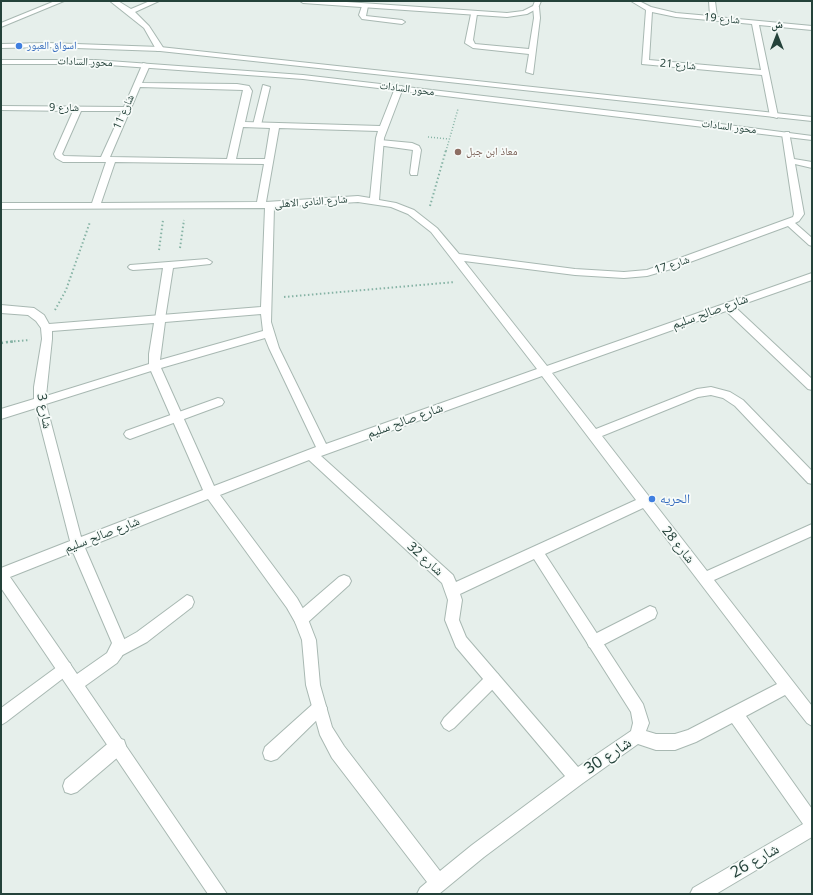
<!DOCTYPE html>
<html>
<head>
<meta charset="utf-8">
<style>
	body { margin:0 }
	#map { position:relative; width:813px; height:895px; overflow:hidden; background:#e6efeb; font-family:"Noto Sans","Noto Naskh Arabic",sans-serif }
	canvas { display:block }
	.frame { position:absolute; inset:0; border:2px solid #24423a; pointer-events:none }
	.north { position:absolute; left:757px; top:16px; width:40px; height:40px; -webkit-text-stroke:3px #f7fbf9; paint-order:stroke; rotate:0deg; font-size:11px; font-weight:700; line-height:16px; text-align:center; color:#24423a }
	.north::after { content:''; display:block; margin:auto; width:14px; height:18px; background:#24423a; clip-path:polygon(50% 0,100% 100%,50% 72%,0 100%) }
</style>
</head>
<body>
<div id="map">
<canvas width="813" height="895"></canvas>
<div class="frame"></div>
<div class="north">ش</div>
</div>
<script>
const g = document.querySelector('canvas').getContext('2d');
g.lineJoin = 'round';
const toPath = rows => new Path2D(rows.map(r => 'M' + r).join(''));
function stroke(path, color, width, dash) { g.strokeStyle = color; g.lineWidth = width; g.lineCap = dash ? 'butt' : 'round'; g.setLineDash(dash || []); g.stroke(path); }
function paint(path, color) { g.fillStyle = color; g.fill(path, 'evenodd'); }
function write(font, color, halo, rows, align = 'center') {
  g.font = font + ' "Noto Sans","Noto Naskh Arabic",sans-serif'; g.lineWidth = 3.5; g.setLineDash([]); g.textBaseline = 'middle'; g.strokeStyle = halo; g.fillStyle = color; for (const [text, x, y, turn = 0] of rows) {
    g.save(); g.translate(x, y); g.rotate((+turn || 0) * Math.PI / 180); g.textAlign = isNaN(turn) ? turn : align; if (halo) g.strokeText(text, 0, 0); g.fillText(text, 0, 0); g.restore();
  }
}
const pathFar2 = toPath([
	[428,137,449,139],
	[446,151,458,109]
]);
const pathFar1 = toPath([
	[430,206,446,150],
	[180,248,184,220],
	[159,250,163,220],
	[284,297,455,282],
	[55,310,66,290,90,222],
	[6,342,30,340]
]);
const path = toPath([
	[1,343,16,341]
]);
const service = toPath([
	[55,1,64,1,1,27,1,23,55,1],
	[365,4,368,6,366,16,402,20,405,22,402,24,362,19,359,15,362,6,365,4],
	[536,5,539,7,540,18,533,74,526,72,529,54,473,48,465,43,471,14,474,12,477,14,473,40,475,44,529,49,534,18,533,7,536,5],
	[263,85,270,87,261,125,257,127,253,125,263,85],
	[380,140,412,143,419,146,421,150,417,175,411,175,410,173,413,150,377,145,377,141,380,140],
	[207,259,212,262,210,264,173,268,165,319,160,323,156,322,155,319,163,268,133,270,130,269,128,267,130,265,207,259],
	[218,398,222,399,224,402,222,405,130,439,126,437,124,434,126,431,218,398],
	[344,575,349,577,351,581,349,585,306,624,301,626,296,624,294,619,296,614,339,577,344,575],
	[187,595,192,597,194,602,192,607,147,642,117,658,112,656,110,651,112,646,137,632,187,595],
	[650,606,655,608,657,613,655,618,599,647,594,649,589,647,587,642,589,637,650,606],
	[65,661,70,663,72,668,70,673,6,722,1,725,1,708,65,661],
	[493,672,498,674,500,679,498,684,454,728,449,731,444,728,441,723,444,718,488,674,493,672],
	[319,700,324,703,327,708,324,713,277,759,271,761,265,759,263,753,265,747,314,703,319,700],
	[118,738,124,740,126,746,124,752,77,792,71,794,65,792,63,786,65,780,112,740,118,738]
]);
const minor = toPath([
	[110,1,118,1,131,9,150,1,159,1,135,12,149,26,164,49,163,51,157,51,144,28,110,1],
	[300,1,332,1,507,13,523,11,533,6,535,1,541,1,538,8,527,14,507,17,303,3,300,1],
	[631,1,639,1,651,7,676,13,710,16,709,1,715,1,717,17,812,26,812,30,759,25,778,116,777,118,770,116,762,75,642,64,646,10,631,1],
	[652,12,676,17,752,24,761,70,649,60,652,12],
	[143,63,150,65,142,83,237,84,249,86,252,91,245,122,380,126,395,88,402,86,403,88,384,138,379,200,396,203,414,210,437,228,459,254,575,269,624,272,647,270,793,217,794,214,782,134,786,132,789,132,794,159,812,162,812,168,795,164,804,214,799,221,795,223,812,238,812,246,809,245,788,226,671,269,647,276,624,278,575,275,464,261,547,366,812,273,812,280,735,307,812,379,812,390,808,389,726,311,552,373,596,429,697,389,711,387,730,392,743,400,812,471,812,484,808,483,735,406,723,398,711,395,698,397,602,436,707,571,812,524,812,536,714,580,812,706,812,726,807,723,785,695,746,716,812,809,812,837,716,894,690,894,693,888,803,824,732,723,696,742,675,750,656,750,638,744,583,783,484,857,439,894,417,894,420,888,427,882,332,758,320,735,306,685,302,640,295,622,287,608,208,499,85,548,126,643,122,656,117,663,85,686,227,894,208,894,1,588,1,568,70,541,36,408,1,419,1,409,34,399,34,387,42,339,41,328,36,321,28,315,1,313,1,305,34,308,44,315,49,324,261,307,265,208,1,209,1,203,92,203,106,162,63,162,56,158,54,154,73,111,1,110,1,106,124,107,143,63],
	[140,87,243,90,227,159,110,157,140,87],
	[81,111,122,111,101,157,64,156,62,154,81,111],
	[243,127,270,128,265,159,236,159,243,127],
	[279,128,378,131,376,138,370,198,358,196,266,202,279,128],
	[115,162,264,164,257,202,101,203,115,162],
	[358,202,391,207,408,214,431,232,537,369,326,444,279,348,271,322,274,207,358,202],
	[261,314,263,331,160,360,165,322,261,314],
	[154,323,149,354,149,364,46,396,52,339,52,331,154,323],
	[265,338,269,348,316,447,214,486,161,368,265,338],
	[151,371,203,490,81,537,46,404,151,371],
	[542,376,636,500,456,582,453,575,321,456,542,376],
	[309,460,442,583,448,600,445,620,456,647,565,776,472,845,440,871,344,746,332,727,320,685,316,640,306,614,297,598,220,495,309,460],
	[643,508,777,684,688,730,675,734,656,734,646,731,649,723,643,704,545,554,643,508],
	[73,552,112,643,107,653,77,674,10,577,73,552],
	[534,559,631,712,633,723,631,731,578,767,466,637,459,620,462,600,460,594,534,559]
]);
const tertiary = toPath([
	[48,43,160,47,812,117,812,121,160,51,48,47,1,48,1,44,48,43],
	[1,60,95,60,303,75,690,120,812,136,812,140,303,79,95,64,1,64,1,60]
]);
const markers = [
	[19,46,4,"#3f7fe0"],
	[458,152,4,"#8d6e63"],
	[652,499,4,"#3f7fe0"]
];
const farStreetnames = [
	["شارع 19",722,19,5],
	["محور السادات",85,62,2],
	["شارع 21",678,65,5],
	["محور السادات",407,89,7],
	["شارع 9",64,108],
	["شارع 11",124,112,-66],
	["محور السادات",729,127,7],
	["شارع النادى الاهلى",311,202,-4],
	["شارع 17",672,265,-18]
];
const farShopnames = [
	["اسواق العبور",27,46]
];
const farEducationnames = [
	["معاذ ابن جبل",466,152]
];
const streetNames = [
	["شارع صالح سليم",710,312,-20],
	["شارع 3",44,411,80],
	["شارع صالح سليم",405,421,-20],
	["شارع صالح سليم",102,535,-21],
	["شارع 28",678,545,51],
	["شارع 32",425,559,42]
];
const shopNames = [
	["الحريه",660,499]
];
const nearStreetnames = [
	["شارع 30",608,756,-34],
	["شارع 26",755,861,-30]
];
stroke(service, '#a8b8b2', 2);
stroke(minor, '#a8b8b2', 2);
stroke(tertiary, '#a8b8b2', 2);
stroke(pathFar2, '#86b3a5', 1.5, [1, 2]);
stroke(pathFar1, '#86b3a5', 2, [1.5, 2.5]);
stroke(path, '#86b3a5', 2.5, [2, 3]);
paint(service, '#fff');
paint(minor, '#fff');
paint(tertiary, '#fff');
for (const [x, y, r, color] of markers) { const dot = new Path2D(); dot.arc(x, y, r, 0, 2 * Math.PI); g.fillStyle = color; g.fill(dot); stroke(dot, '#f7fbf9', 1.5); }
write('11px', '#24423a', '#f7fbf9', farStreetnames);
write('11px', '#366cbe', '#f7fbf9', farShopnames, 'left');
write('11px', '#785e54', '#f7fbf9', farEducationnames, 'left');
write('13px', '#24423a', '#f7fbf9', streetNames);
write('13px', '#366cbe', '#f7fbf9', shopNames, 'left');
write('16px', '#24423a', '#f7fbf9', nearStreetnames);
</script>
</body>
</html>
